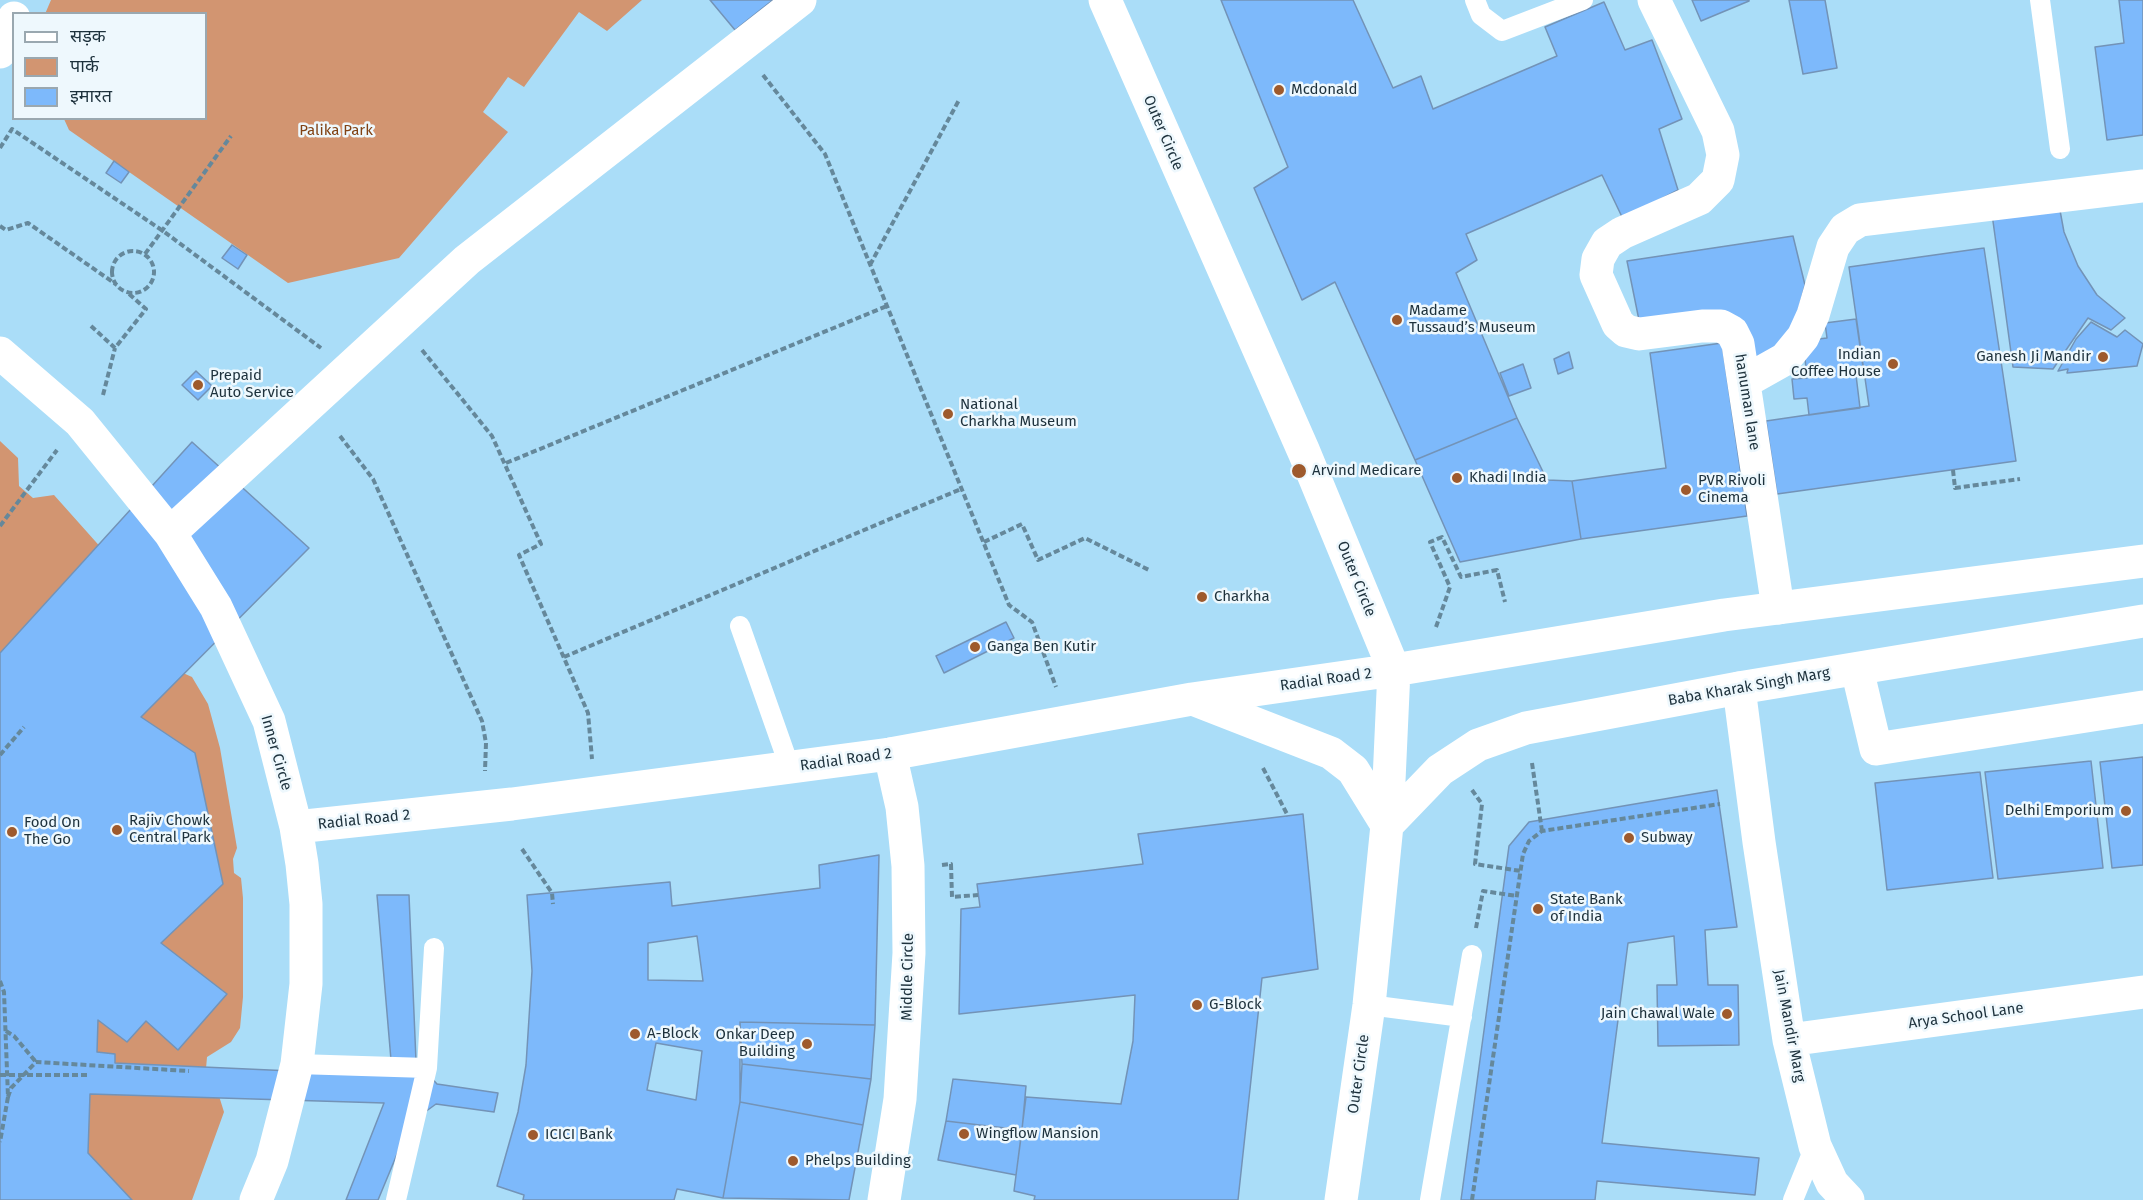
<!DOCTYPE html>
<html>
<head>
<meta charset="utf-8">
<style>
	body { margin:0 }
	#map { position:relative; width:2143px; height:1200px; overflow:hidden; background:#aaddf8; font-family:"Fira Sans","Noto Sans Devanagari",sans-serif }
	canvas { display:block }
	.legend { position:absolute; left:12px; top:12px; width:195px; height:108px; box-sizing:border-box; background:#eef8fd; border:2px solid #9aa8b0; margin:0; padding:8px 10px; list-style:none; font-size:18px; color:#1d313c }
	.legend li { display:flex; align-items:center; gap:12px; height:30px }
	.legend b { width:30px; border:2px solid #9aa8b0 }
</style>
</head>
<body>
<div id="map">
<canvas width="2143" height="1200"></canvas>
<ul class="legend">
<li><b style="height:8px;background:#fff"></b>सड़क</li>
<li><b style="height:16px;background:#d29571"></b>पार्क</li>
<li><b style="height:16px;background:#7db9fb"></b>इमारत</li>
</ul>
</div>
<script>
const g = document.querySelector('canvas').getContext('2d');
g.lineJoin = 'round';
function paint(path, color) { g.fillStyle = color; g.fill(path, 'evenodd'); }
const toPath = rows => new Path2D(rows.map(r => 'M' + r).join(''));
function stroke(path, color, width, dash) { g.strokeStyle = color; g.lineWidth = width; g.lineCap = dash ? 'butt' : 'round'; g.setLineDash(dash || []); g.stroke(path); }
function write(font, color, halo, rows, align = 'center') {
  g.font = font + ' "Fira Sans",sans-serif'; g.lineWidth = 5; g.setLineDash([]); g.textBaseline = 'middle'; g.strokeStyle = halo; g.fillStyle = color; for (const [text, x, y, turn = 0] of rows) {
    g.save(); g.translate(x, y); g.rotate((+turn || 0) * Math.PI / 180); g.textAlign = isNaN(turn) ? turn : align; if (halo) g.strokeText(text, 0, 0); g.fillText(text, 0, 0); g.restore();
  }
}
const green = toPath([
	[51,0,642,0,607,31,579,12,524,87,508,77,483,112,508,132,399,258,288,283,69,130,64,119,206,118,206,14,45,14],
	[0,441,18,458,19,486,33,498,54,495,112,560,183,673,192,677,208,704,220,748,237,848,233,859,234,873,241,878,243,898,243,997,240,1028,231,1042,207,1057,205,1080,219,1096,224,1112,192,1200,0,1200]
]);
const building = toPath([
	[710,0,773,0,735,30,710,0],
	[1221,0,1353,0,1393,88,1421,76,1433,109,1557,56,1545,27,1604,2,1625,50,1652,40,1682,119,1659,129,1678,190,1623,219,1602,175,1466,234,1477,260,1456,273,1517,418,1415,460,1335,282,1302,300,1254,188,1288,167,1221,0],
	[1692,0,1749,0,1749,1,1701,21,1692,0],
	[1789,0,1825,0,1837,68,1803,74,1789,0],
	[2119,0,2143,0,2143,135,2107,140,2095,47,2124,43,2119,0],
	[114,161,129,172,121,183,106,173,114,161],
	[2059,205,2064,232,2078,266,2097,295,2125,318,2111,330,2088,318,2053,369,2013,367,1992,214,2059,205],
	[1793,236,1805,285,1790,343,1739,370,1724,316,1641,330,1627,261,1793,236],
	[232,245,247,255,238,269,222,258,232,245],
	[1984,248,2016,461,1777,494,1766,421,1869,406,1849,267,1984,248],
	[1856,319,1864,374,1856,375,1860,408,1809,415,1807,398,1794,399,1792,379,1807,378,1804,349,1810,340,1827,338,1825,323,1856,319],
	[2091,322,2117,337,2125,330,2143,344,2137,366,2067,373,2068,369,2058,371,2076,339,2091,322],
	[1722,343,1747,516,1581,539,1572,481,1666,468,1650,353,1722,343],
	[1569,352,1573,368,1558,374,1554,359,1569,352],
	[1523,364,1531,388,1509,396,1500,373,1523,364],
	[196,371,212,386,198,400,182,385,196,371],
	[1517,418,1547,480,1572,481,1581,539,1460,562,1415,460,1517,418],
	[192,442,309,548,141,717,195,753,223,884,161,943,227,994,178,1050,146,1021,127,1042,98,1020,97,1052,115,1054,115,1063,380,1075,391,1060,377,895,409,895,416,1061,437,1084,498,1093,494,1112,436,1104,410,1123,378,1200,346,1200,384,1103,90,1094,88,1153,132,1200,0,1200,0,653,192,442],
	[1006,622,1014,638,944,673,936,656,1006,622],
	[2143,757,2143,865,2112,868,2100,762,2143,757],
	[2091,761,2103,868,1998,879,1985,772,2091,761],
	[1980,772,1993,878,1887,890,1875,783,1980,772],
	[1717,790,1737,927,1705,930,1708,985,1738,985,1739,1045,1658,1046,1657,985,1677,985,1674,936,1628,943,1602,1143,1759,1158,1755,1195,1597,1181,1595,1200,1461,1200,1509,846,1529,822,1717,790],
	[1303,814,1318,969,1262,978,1238,1200,1034,1200,1035,1196,1014,1191,1026,1097,1121,1104,1133,1041,1135,995,959,1014,961,909,980,907,977,884,1143,864,1138,834,1303,814],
	[879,855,875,1025,740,1022,740,1102,723,1198,677,1189,674,1200,523,1200,524,1195,497,1186,518,1112,526,1065,532,971,527,895,670,882,672,906,820,888,819,865,879,855],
	[697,936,703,981,648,980,648,943,697,936],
	[656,1043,702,1051,696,1100,647,1090,656,1043],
	[740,1022,875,1025,871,1079,742,1064,740,1022],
	[742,1064,871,1079,863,1125,740,1102,742,1064],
	[953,1079,1026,1086,1022,1130,946,1121,953,1079],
	[740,1102,863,1125,849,1200,723,1198,740,1102],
	[946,1121,1022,1130,1016,1175,938,1160,946,1121]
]);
const path = toPath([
	[763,75,825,154,1009,605,1032,622,1056,687],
	[0,148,12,129,163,231,321,348],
	[0,226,6,230,28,223,117,285],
	'112 272a21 21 0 1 1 42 0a21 21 0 1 1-42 0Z',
	[145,254,231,136],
	[870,265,959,100],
	[91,326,115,348,146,309,127,292],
	[422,350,492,436,541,544,519,555,588,713,592,759],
	[103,395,115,348],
	[340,436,373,479,482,721,486,743,485,771],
	[506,463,887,306],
	[1953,470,1955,488,2020,479],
	[0,526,57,450],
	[984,542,1022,524,1038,560,1085,538,1149,570],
	[1436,627,1450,587,1430,542,1442,537,1461,577,1497,570,1505,602],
	[564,657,961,489],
	[0,755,24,727],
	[1532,763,1542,831],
	[1263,768,1288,816],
	[1472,790,1482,804,1475,864,1521,871],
	[522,849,552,893,553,904],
	[942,865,951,864,952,897,978,895],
	[1476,928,1483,891,1517,896],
	[0,981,4,992,8,1097,0,1142],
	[6,1031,14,1036,36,1062],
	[0,1075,89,1075],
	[8,1097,11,1088,36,1062,189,1071],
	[1472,1200,1523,854,1529,841,1542,831,1720,804]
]);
const lane = toPath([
	[1475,0,1481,15,1502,31,1583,0],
	[2040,0,2060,149],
	[740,626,790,768],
	[1369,1005,1462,1017],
	[297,1064,427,1068,396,1200],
	[427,1068,434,948],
	[1430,1200,1472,955],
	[1793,1200,1815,1146]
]);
const street = toPath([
	[1654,0,1718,131,1723,155,1718,180,1699,199,1622,233,1607,243,1598,259,1596,275,1618,324,1626,331,1639,334,1702,326,1721,326,1732,332,1738,344,1778,608],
	[1744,382,1785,359,1803,337,1813,315,1833,247,1845,229,1860,220,2143,186],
	[1857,669,1876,749,2143,707],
	[1739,688,1759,842,1789,1040,1815,1146,1832,1183,1848,1200],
	[1789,1040,2143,992],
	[884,1200,900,1099,909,953,908,866,902,807,890,754]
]);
const secondary = toPath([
	[1105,0,1304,452,1394,670,1387,825,1369,1005,1341,1200],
	[0,52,14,18],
	[0,353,80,422,170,533,216,607,269,721,296,827,302,864,306,904,306,984,297,1064,272,1161,256,1200],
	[170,533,467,260,800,0],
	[1195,700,1331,753,1353,770,1387,825],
	[1387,825,1440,770,1478,745,1526,728,1739,688,2143,621],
	[296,827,512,804,890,754,1192,699,1394,670,1724,615,2143,561]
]);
const markers = [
	[1279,90,6,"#9e5a2d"],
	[1397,320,6,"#9e5a2d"],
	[2103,357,6,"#9e5a2d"],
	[1893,364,6,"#9e5a2d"],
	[198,385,6,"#9e5a2d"],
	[948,414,6,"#9e5a2d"],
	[1299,471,8,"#9e5a2d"],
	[1457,478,6,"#9e5a2d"],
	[1686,490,6,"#9e5a2d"],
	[1202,597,6,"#9e5a2d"],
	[975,647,6,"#9e5a2d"],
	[2126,811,6,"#9e5a2d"],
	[117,830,6,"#9e5a2d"],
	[12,832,6,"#9e5a2d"],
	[1629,838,6,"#9e5a2d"],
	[1538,909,6,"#9e5a2d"],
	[1197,1005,6,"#9e5a2d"],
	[1727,1014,6,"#9e5a2d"],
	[635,1034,6,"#9e5a2d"],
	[807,1044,6,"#9e5a2d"],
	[964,1134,6,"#9e5a2d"],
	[533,1135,6,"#9e5a2d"],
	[793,1161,6,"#9e5a2d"]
];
const poiNames = [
	["Mcdonald",1291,90],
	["Madame",1409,311],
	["Tussaud’s Museum",1409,328],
	["Indian",1881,355,"right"],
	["Coffee House",1881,372,"right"],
	["Ganesh Ji Mandir",2091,357,"right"],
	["Prepaid",210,376],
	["Auto Service",210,393],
	["National",960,405],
	["Charkha Museum",960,422],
	["Arvind Medicare",1312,471],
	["Khadi India",1469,478],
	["PVR Rivoli",1698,481],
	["Cinema",1698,498],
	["Charkha",1214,597],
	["Ganga Ben Kutir",987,647],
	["Delhi Emporium",2114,811,"right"],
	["Rajiv Chowk",129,821],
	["Central Park",129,838],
	["Food On",24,823],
	["The Go",24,840],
	["Subway",1641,838],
	["State Bank",1550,900],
	["of India",1550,917],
	["G-Block",1209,1005],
	["Jain Chawal Wale",1715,1014,"right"],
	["A-Block",647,1034],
	["Onkar Deep",795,1035,"right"],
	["Building",795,1052,"right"],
	["Wingflow Mansion",976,1134],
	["ICICI Bank",545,1135],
	["Phelps Building",805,1161]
];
const parkNames = [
	["Palika Park",336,131]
];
const streetNames = [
	["Outer Circle",1163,133,67],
	["hanuman lane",1747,402,81],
	["Outer Circle",1356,579,68],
	["Radial Road 2",1326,680,-8],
	["Baba Kharak Singh Marg",1749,687,-10],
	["Inner Circle",276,753,74],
	["Radial Road 2",846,760,-8],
	["Radial Road 2",364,820,-6],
	["Middle Circle",908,977,-89],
	["Arya School Lane",1966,1016,-8],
	["Jain Mandir Marg",1789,1026,79],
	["Outer Circle",1359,1074,-82]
];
paint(green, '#d29571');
paint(building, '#7db9fb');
stroke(building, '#7393b7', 1.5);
stroke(path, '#65889b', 4, [6, 3]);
stroke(lane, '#fff', 20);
stroke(street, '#fff', 33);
stroke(secondary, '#fff', 33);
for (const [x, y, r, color] of markers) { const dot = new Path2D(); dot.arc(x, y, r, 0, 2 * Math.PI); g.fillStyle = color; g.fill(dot); stroke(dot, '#eef8fd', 2); }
write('15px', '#1d313c', '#eef8fd', poiNames, 'left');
write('15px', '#814214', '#eef8fd', parkNames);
write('15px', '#1d313c', '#eef8fd', streetNames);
</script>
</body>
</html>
